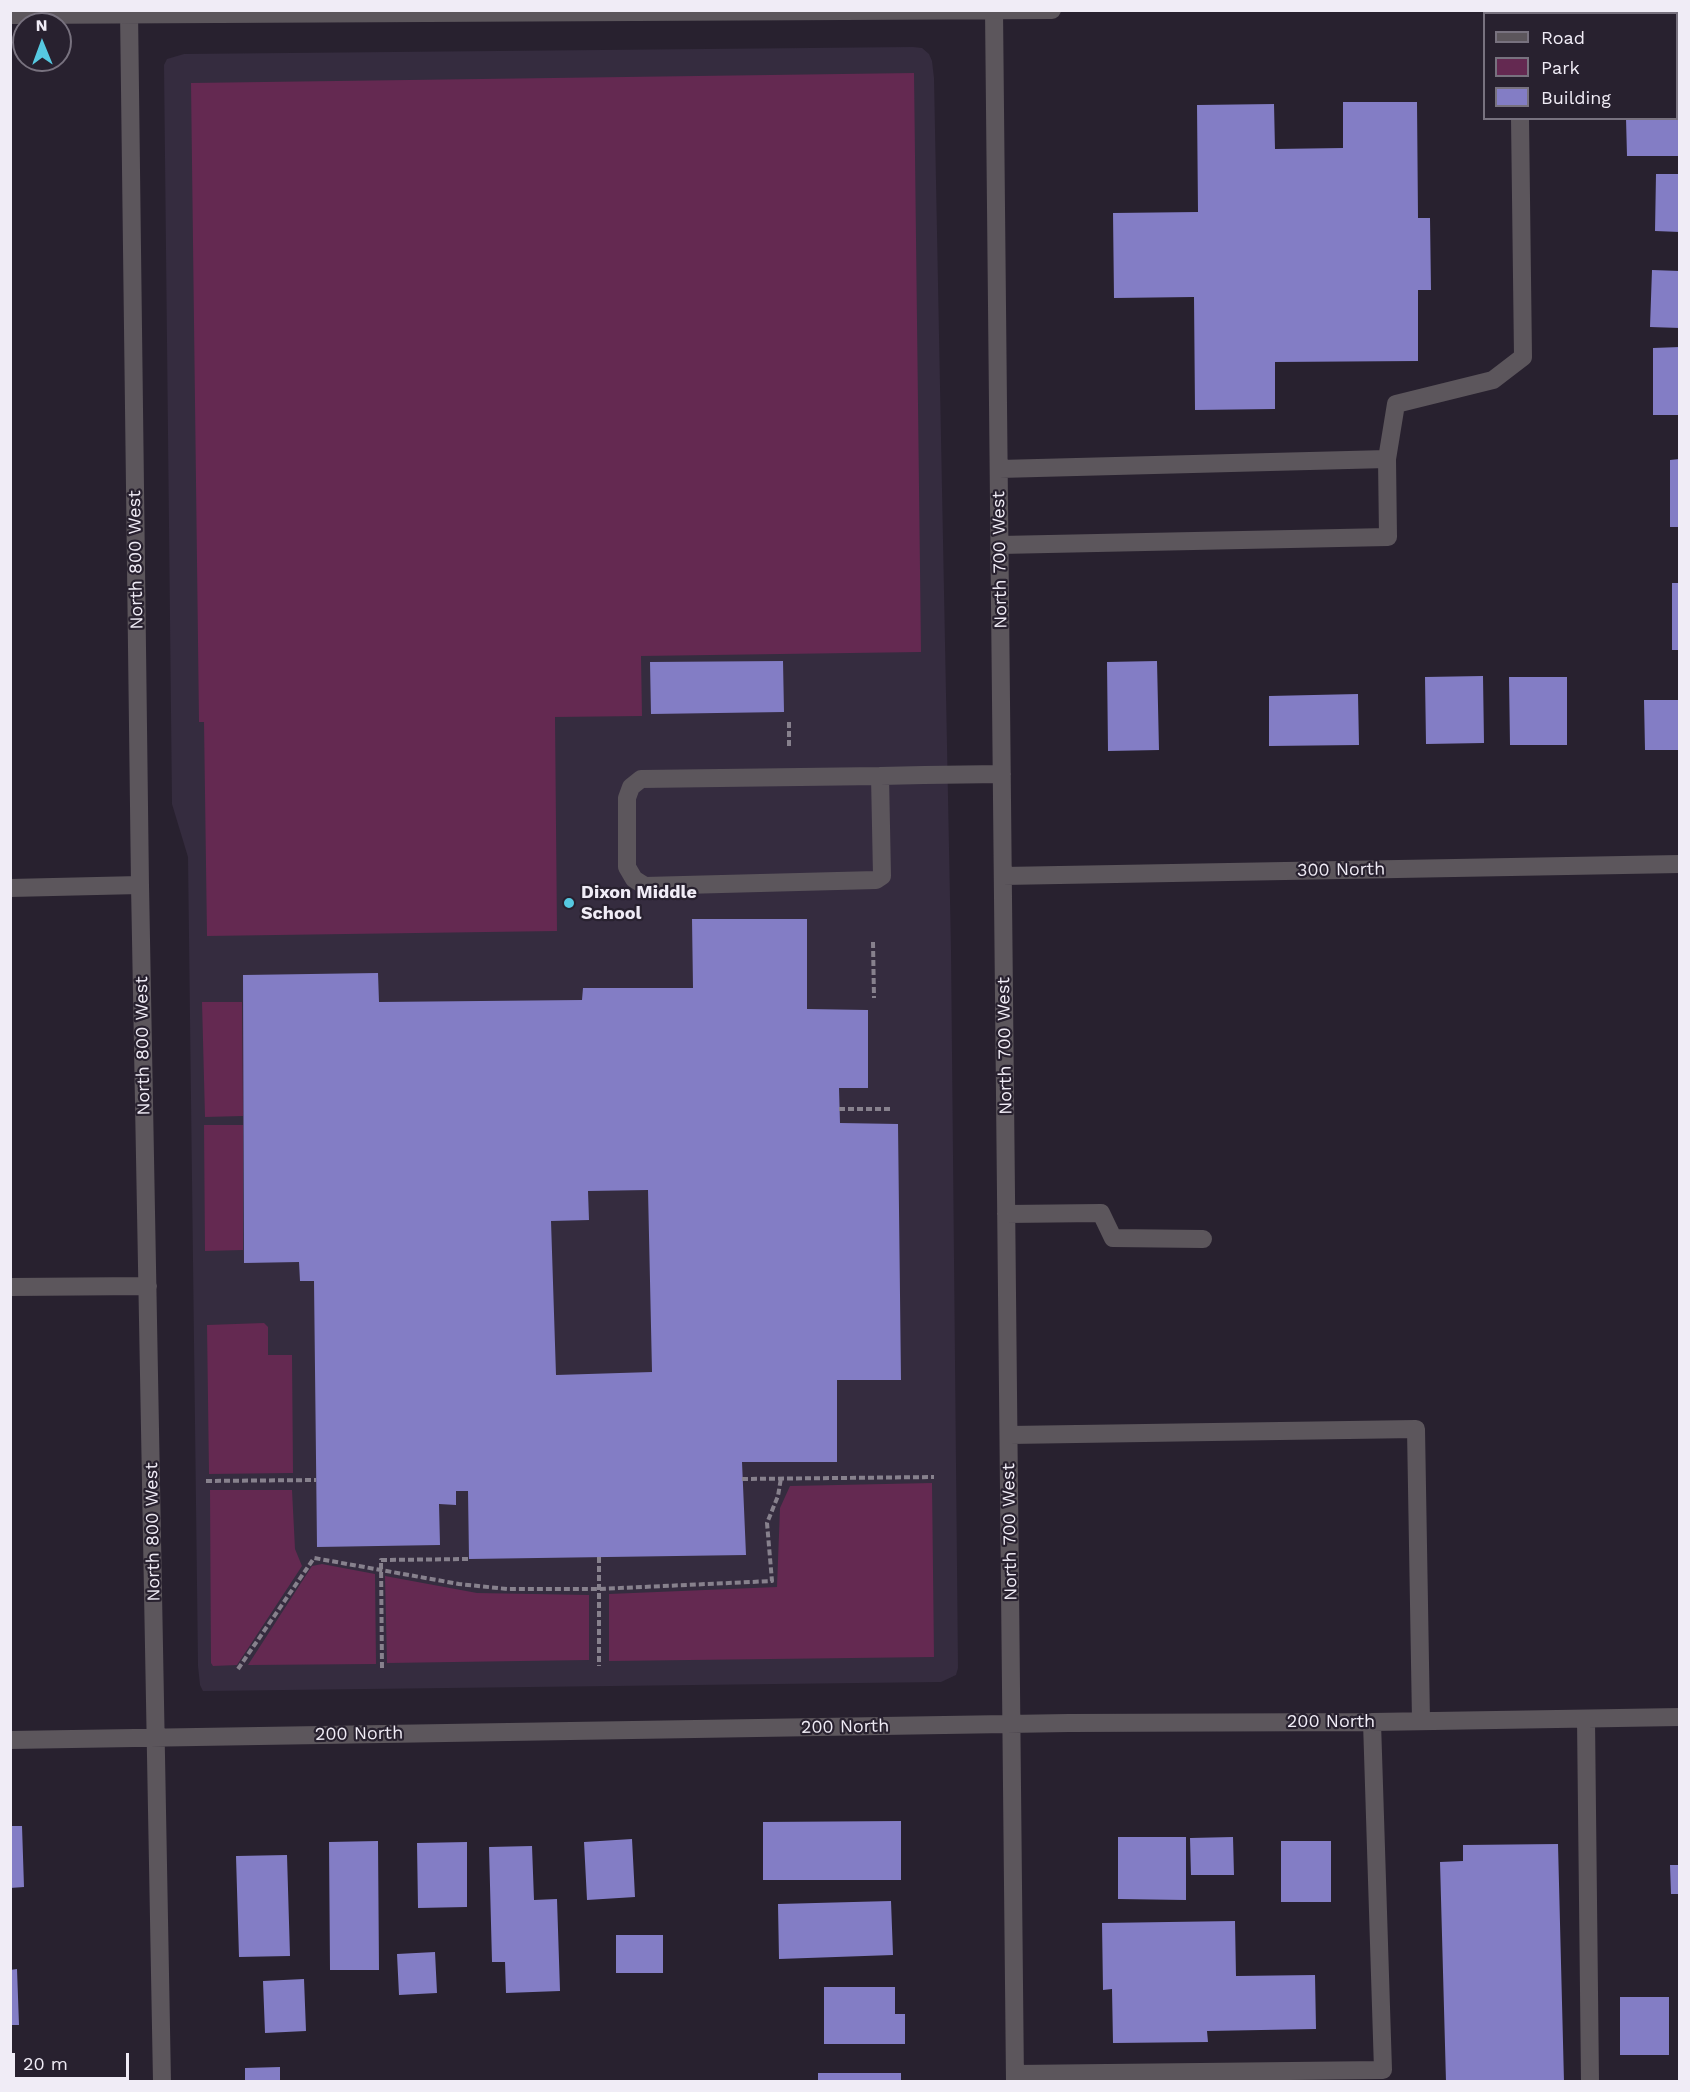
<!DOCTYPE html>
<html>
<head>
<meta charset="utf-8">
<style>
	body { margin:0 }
	#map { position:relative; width:1690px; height:2092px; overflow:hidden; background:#28212f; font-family:"Work Sans",sans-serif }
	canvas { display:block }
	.frame { position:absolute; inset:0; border:12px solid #f0ecf6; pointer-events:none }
	.legend { position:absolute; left:1483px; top:12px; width:195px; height:108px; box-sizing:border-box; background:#28212f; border:2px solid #78727f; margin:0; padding:8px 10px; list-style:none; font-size:18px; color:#f0ecf6 }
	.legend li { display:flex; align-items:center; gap:12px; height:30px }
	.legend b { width:30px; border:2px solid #78727f }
	.north { position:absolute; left:12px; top:12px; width:60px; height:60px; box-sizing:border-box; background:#28212f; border:2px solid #78727f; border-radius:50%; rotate:359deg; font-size:16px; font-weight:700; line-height:24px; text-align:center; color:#f0ecf6 }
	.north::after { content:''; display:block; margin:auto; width:21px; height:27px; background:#56c9e1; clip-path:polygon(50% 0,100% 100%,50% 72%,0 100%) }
	.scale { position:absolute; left:12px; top:2053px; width:117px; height:27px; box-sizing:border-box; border:3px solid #f0ecf6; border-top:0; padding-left:8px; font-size:18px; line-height:21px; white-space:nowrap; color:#f0ecf6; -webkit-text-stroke:4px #28212f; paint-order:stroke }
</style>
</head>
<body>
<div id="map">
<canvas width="1690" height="2092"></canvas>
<div class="frame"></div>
<ul class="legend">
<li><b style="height:8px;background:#5c565c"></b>Road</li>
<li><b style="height:16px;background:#642951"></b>Park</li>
<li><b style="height:16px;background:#837dc5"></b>Building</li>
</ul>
<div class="north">N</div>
<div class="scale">20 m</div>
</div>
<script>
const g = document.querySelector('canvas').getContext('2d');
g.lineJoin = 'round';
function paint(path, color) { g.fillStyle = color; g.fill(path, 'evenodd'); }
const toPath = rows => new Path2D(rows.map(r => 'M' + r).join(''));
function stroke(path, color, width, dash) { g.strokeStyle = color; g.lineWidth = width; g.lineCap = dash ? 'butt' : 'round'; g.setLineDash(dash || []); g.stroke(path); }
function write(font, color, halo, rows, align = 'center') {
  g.font = font + ' "Work Sans",sans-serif'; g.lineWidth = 4.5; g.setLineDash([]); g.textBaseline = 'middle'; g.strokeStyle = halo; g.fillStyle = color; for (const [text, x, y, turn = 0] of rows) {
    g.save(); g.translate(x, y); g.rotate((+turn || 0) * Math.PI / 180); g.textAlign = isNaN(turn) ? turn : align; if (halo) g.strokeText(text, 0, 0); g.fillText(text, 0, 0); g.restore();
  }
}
const built = toPath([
	[913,47,922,48,929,54,932,61,934,78,951,950,958,1668,956,1675,941,1682,203,1691,200,1685,198,1666,188,857,172,804,164,65,167,59,184,54]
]);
const green = toPath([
	[914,73,921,652,641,656,642,716,555,717,557,931,207,936,204,722,199,722,191,83],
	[202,1002,242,1002,243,1116,205,1117],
	[204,1125,243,1125,243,1250,205,1251],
	[264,1323,268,1327,268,1355,292,1355,293,1473,209,1474,207,1325],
	[932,1483,934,1657,609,1661,609,1594,777,1587,780,1508,790,1486],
	[210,1490,292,1490,295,1549,302,1566,237,1665,213,1666,211,1663],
	[322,1564,375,1574,376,1664,248,1665,312,1566],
	[385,1576,477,1593,589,1595,589,1660,387,1663]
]);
const building = toPath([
	[1343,102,1417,102,1418,218,1430,218,1431,290,1418,290,1418,361,1275,362,1275,409,1195,410,1194,297,1114,298,1113,213,1198,212,1197,105,1274,104,1275,149,1343,148],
	[1676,105,1680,105,1680,156,1627,156,1626,118,1676,118],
	[1656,174,1680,174,1680,232,1655,231],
	[1652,270,1680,271,1680,328,1650,327],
	[1680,347,1680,415,1653,415,1653,348],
	[1680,459,1680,527,1670,527,1670,460],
	[1672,583,1680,583,1680,650,1672,650],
	[783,661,784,712,651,714,650,662],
	[1157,661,1159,750,1108,751,1107,662],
	[1483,676,1484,743,1426,744,1425,677],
	[1509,677,1567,677,1567,745,1510,745],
	[1358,694,1359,745,1269,746,1269,696],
	[1644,700,1680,700,1680,750,1645,750],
	[692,919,807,919,807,1009,868,1010,868,1088,839,1088,840,1123,898,1124,901,1380,837,1380,837,1462,742,1462,746,1555,469,1559,468,1491,456,1491,456,1505,439,1504,440,1545,317,1547,314,1281,300,1281,299,1262,244,1263,243,975,378,973,379,1002,582,1000,583,988,693,988],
	[648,1190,652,1372,556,1375,551,1221,589,1220,588,1191],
	[901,1821,901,1880,763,1880,763,1822],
	[10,1826,22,1826,24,1887,10,1888],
	[1118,1837,1186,1837,1186,1900,1118,1899],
	[1233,1837,1234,1875,1191,1875,1190,1838],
	[632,1839,635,1897,587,1900,584,1842],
	[378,1841,379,1970,330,1970,329,1842],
	[1281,1841,1331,1841,1331,1902,1281,1902],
	[467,1842,467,1907,418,1908,417,1843],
	[1558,1844,1564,2082,1446,2082,1440,1862,1463,1861,1463,1845],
	[532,1846,534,1900,557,1899,560,1991,506,1993,505,1962,492,1962,489,1847],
	[287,1855,290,1956,239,1957,236,1856],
	[1670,1865,1680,1865,1680,1894,1671,1894],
	[891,1901,893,1955,779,1959,778,1904],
	[1235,1921,1236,1976,1315,1975,1316,2029,1207,2031,1208,2042,1113,2043,1112,1989,1103,1990,1102,1923],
	[616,1935,663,1935,663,1973,616,1973],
	[435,1952,437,1993,399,1995,397,1954],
	[17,1969,19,2025,10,2025,10,1970],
	[304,1979,306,2031,265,2033,263,1981],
	[824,1987,895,1987,895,2014,905,2014,905,2044,824,2044],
	[1620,1997,1669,1997,1669,2055,1620,2055],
	[280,2067,280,2082,245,2082,245,2068],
	[818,2073,901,2073,901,2082,818,2082]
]);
const path = toPath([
	[789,722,789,749],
	[873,942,874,998],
	[839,1109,890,1109],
	[742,1479,934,1477],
	[206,1481,316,1480],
	[599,1557,599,1666],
	[382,1668,381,1560,469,1559],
	[238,1669,314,1558,459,1584,507,1589,599,1589,772,1581,767,1523,778,1496,781,1478]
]);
const minor = toPath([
	[129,10,140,885,162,2082],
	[994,10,1015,2082],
	[1518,10,1518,14],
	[10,15,1052,10],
	[1387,459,1396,404,1493,380,1523,357,1520,118],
	[999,469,1387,459,1388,537,1000,545],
	[880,776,882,876,876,880,645,886,634,879,627,867,627,798,631,787,641,779,880,776,924,775,1002,774],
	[1003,876,1680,864],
	[10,888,140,885],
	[1006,1214,1101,1213,1113,1238,1203,1239],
	[10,1287,148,1286],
	[1009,1435,1416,1429,1421,1721],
	[1586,1719,1590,2082],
	[10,1740,1069,1723,1372,1722,1680,1717],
	[1015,2074,1383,2070,1372,1722]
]);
const markers = [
	[569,903,6,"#56c9e1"]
];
const streetNames = [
	["North 800 West",136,560,-91],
	["North 700 West",1000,560,-91],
	["300 North",1341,870,-1],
	["North 800 West",143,1046,-91],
	["North 700 West",1005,1046,-91],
	["North 800 West",153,1532,-91],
	["North 700 West",1010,1532,-91],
	["200 North",1331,1722],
	["200 North",845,1727,-1],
	["200 North",359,1734,-1]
];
const poiNames = [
	["Dixon Middle",581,893],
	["School",581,914]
];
paint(built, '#352c3f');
paint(green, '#642951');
paint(building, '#837dc5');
stroke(path, '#87818d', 4, [6, 3]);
stroke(minor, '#5c565c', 18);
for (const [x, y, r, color] of markers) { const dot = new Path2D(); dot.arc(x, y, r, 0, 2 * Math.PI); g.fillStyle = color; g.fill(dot); stroke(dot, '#28212f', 2); }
write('18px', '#f0ecf6', '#28212f', streetNames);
write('bold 18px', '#f0ecf6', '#28212f', poiNames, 'left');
</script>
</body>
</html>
